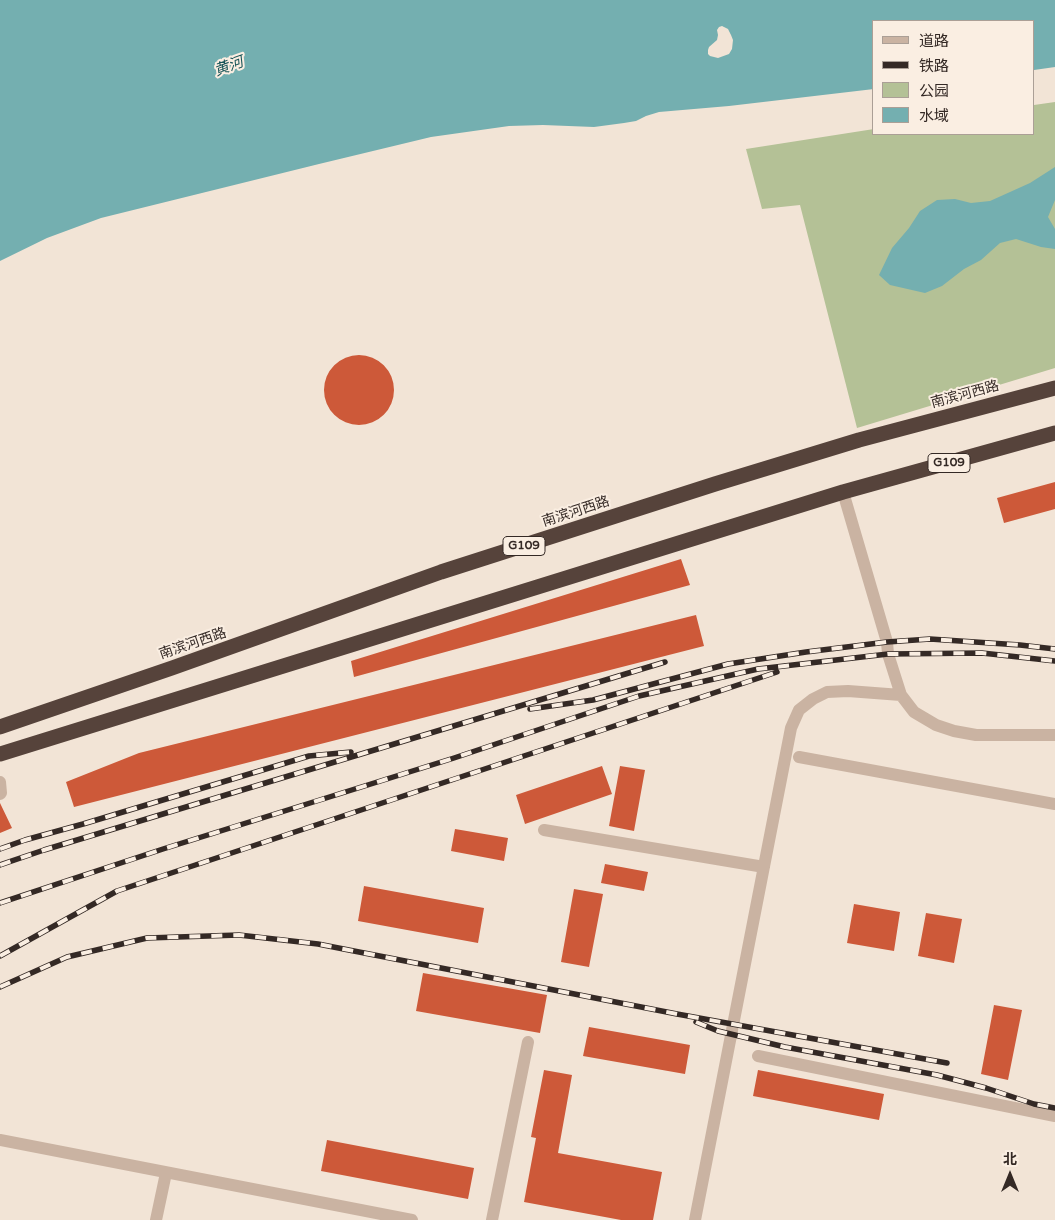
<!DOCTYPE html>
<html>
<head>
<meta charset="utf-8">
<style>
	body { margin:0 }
	#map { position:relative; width:1055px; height:1220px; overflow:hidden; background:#f2e4d6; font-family:"Varela Round","Noto Sans SC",sans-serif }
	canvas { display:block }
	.legend { position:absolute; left:872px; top:20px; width:162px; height:115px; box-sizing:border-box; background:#faeee2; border:1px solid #ab9f96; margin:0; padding:6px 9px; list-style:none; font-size:15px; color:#342925 }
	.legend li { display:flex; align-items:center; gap:10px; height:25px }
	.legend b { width:25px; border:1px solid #ab9f96 }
	.north { position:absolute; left:985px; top:1150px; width:50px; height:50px; -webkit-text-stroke:4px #faeee2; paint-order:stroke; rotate:0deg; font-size:14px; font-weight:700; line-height:20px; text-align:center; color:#342925 }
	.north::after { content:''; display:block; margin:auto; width:18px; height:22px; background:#342925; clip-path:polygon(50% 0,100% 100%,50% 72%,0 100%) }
</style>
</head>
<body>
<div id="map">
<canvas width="1055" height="1220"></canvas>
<ul class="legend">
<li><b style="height:6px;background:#cab3a2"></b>道路</li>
<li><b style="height:6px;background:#342925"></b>铁路</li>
<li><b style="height:14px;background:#b4c196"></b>公园</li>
<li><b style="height:14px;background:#74afb0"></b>水域</li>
</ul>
<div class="north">北</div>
</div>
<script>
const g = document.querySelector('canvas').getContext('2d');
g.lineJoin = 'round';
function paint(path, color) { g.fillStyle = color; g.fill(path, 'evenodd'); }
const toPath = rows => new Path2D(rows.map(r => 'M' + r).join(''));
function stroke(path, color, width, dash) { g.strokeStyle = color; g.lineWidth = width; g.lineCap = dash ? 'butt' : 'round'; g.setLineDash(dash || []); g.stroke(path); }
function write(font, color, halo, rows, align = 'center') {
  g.font = font + ' "Varela Round","Noto Sans SC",sans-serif'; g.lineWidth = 4; g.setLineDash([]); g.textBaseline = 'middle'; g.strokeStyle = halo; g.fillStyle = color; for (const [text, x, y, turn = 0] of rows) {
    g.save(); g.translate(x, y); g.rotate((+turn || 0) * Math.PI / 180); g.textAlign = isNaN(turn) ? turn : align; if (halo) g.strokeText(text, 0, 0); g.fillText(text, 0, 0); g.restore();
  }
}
const green = toPath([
	[1055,102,1055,368,857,428,800,205,762,209,746,149,874,129,874,134,1034,134,1034,105]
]);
const water = toPath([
	[0,0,1055,0,1055,67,1034,70,1034,21,874,21,874,89,729,106,659,112,646,116,636,121,624,123,594,127,543,125,509,126,431,137,319,164,101,218,47,238,0,261],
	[722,26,728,29,731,35,733,40,732,49,729,54,718,58,710,56,708,54,708,50,709,47,717,40,718,35,717,30,719,27],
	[1055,167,1055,200,1048,217,1055,229,1055,249,1041,247,1016,239,1000,243,981,260,964,269,942,286,925,293,890,285,879,275,892,248,909,228,920,211,937,200,955,199,971,203,990,201,1030,183]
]);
const building = toPath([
	'324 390a35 35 0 1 1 70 0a35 35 0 1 1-70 0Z',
	[1055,482,1055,509,1004,523,997,498],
	[681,559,690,585,354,677,351,661],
	[696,615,704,646,74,807,66,782,139,753],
	[602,766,612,794,525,824,516,795],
	[620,766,645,770,634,831,609,826],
	[0,803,12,828,0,833],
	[455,829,508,838,504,861,451,851],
	[605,864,648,872,644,891,601,883],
	[364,886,484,908,478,943,358,921],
	[574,889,603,894,589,967,561,962],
	[854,904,900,912,894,951,847,943],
	[926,913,962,919,954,963,918,956],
	[423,973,547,995,540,1033,416,1011],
	[994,1005,1022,1010,1008,1080,981,1074],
	[589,1027,690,1045,685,1074,583,1056],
	[544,1070,572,1075,558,1153,662,1172,653,1220,621,1220,524,1202,536,1138,531,1137],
	[758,1070,884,1094,879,1120,753,1096],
	[327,1140,474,1168,468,1199,321,1171]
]);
const minor = toPath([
	[843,492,887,642,888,654,901,695,914,712,936,725,954,731,976,735,1055,735],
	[799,757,1055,804],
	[0,782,1,793,0,794],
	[544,830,764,867],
	[758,1056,1055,1116],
	[0,1140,412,1220],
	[156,1220,166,1173],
	[492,1220,528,1042],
	[695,1220,791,728,799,710,813,699,827,692,848,691,901,695]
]);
const highway = toPath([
	[0,727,172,668,441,572,715,484,859,440,1055,388],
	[0,754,843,492,1055,433]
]);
const rail = toPath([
	[530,709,593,700,728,664,806,652,887,642,930,639,1020,645,1055,649],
	[0,849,25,840,83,824,309,756,351,752],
	[0,865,44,850,665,662],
	[0,903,163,849,454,758,639,696,758,669,888,654,982,653,1055,661],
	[0,956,117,891,777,672],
	[0,987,67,957,147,938,239,935,318,944,677,1014,947,1063],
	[696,1022,718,1031,785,1047,937,1075,986,1088,1034,1104,1055,1108]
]);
const shields = [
	[949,463,42],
	[524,546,42]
];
const shieldNames = [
	["G109",949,463],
	["G109",524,546]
];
const streetNames = [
	["南滨河西路",965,395,-15],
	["南滨河西路",576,512,-18],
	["南滨河西路",193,644,-19]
];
const waterNames = [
	["黄河",229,67,-20]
];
paint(green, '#b4c196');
paint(water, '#74afb0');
paint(building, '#cd5939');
stroke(minor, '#cab3a2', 12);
stroke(highway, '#56433b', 15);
stroke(rail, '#342925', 5.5);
stroke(rail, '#faeee2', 4, [11]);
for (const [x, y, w] of shields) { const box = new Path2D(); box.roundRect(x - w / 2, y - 9.5, w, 19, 4); g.fillStyle = '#faeee2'; g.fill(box); stroke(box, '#342925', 1); }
write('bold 12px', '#342925', null, shieldNames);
write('14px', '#342925', '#faeee2', streetNames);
write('italic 15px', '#185558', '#faeee2', waterNames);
</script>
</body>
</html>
